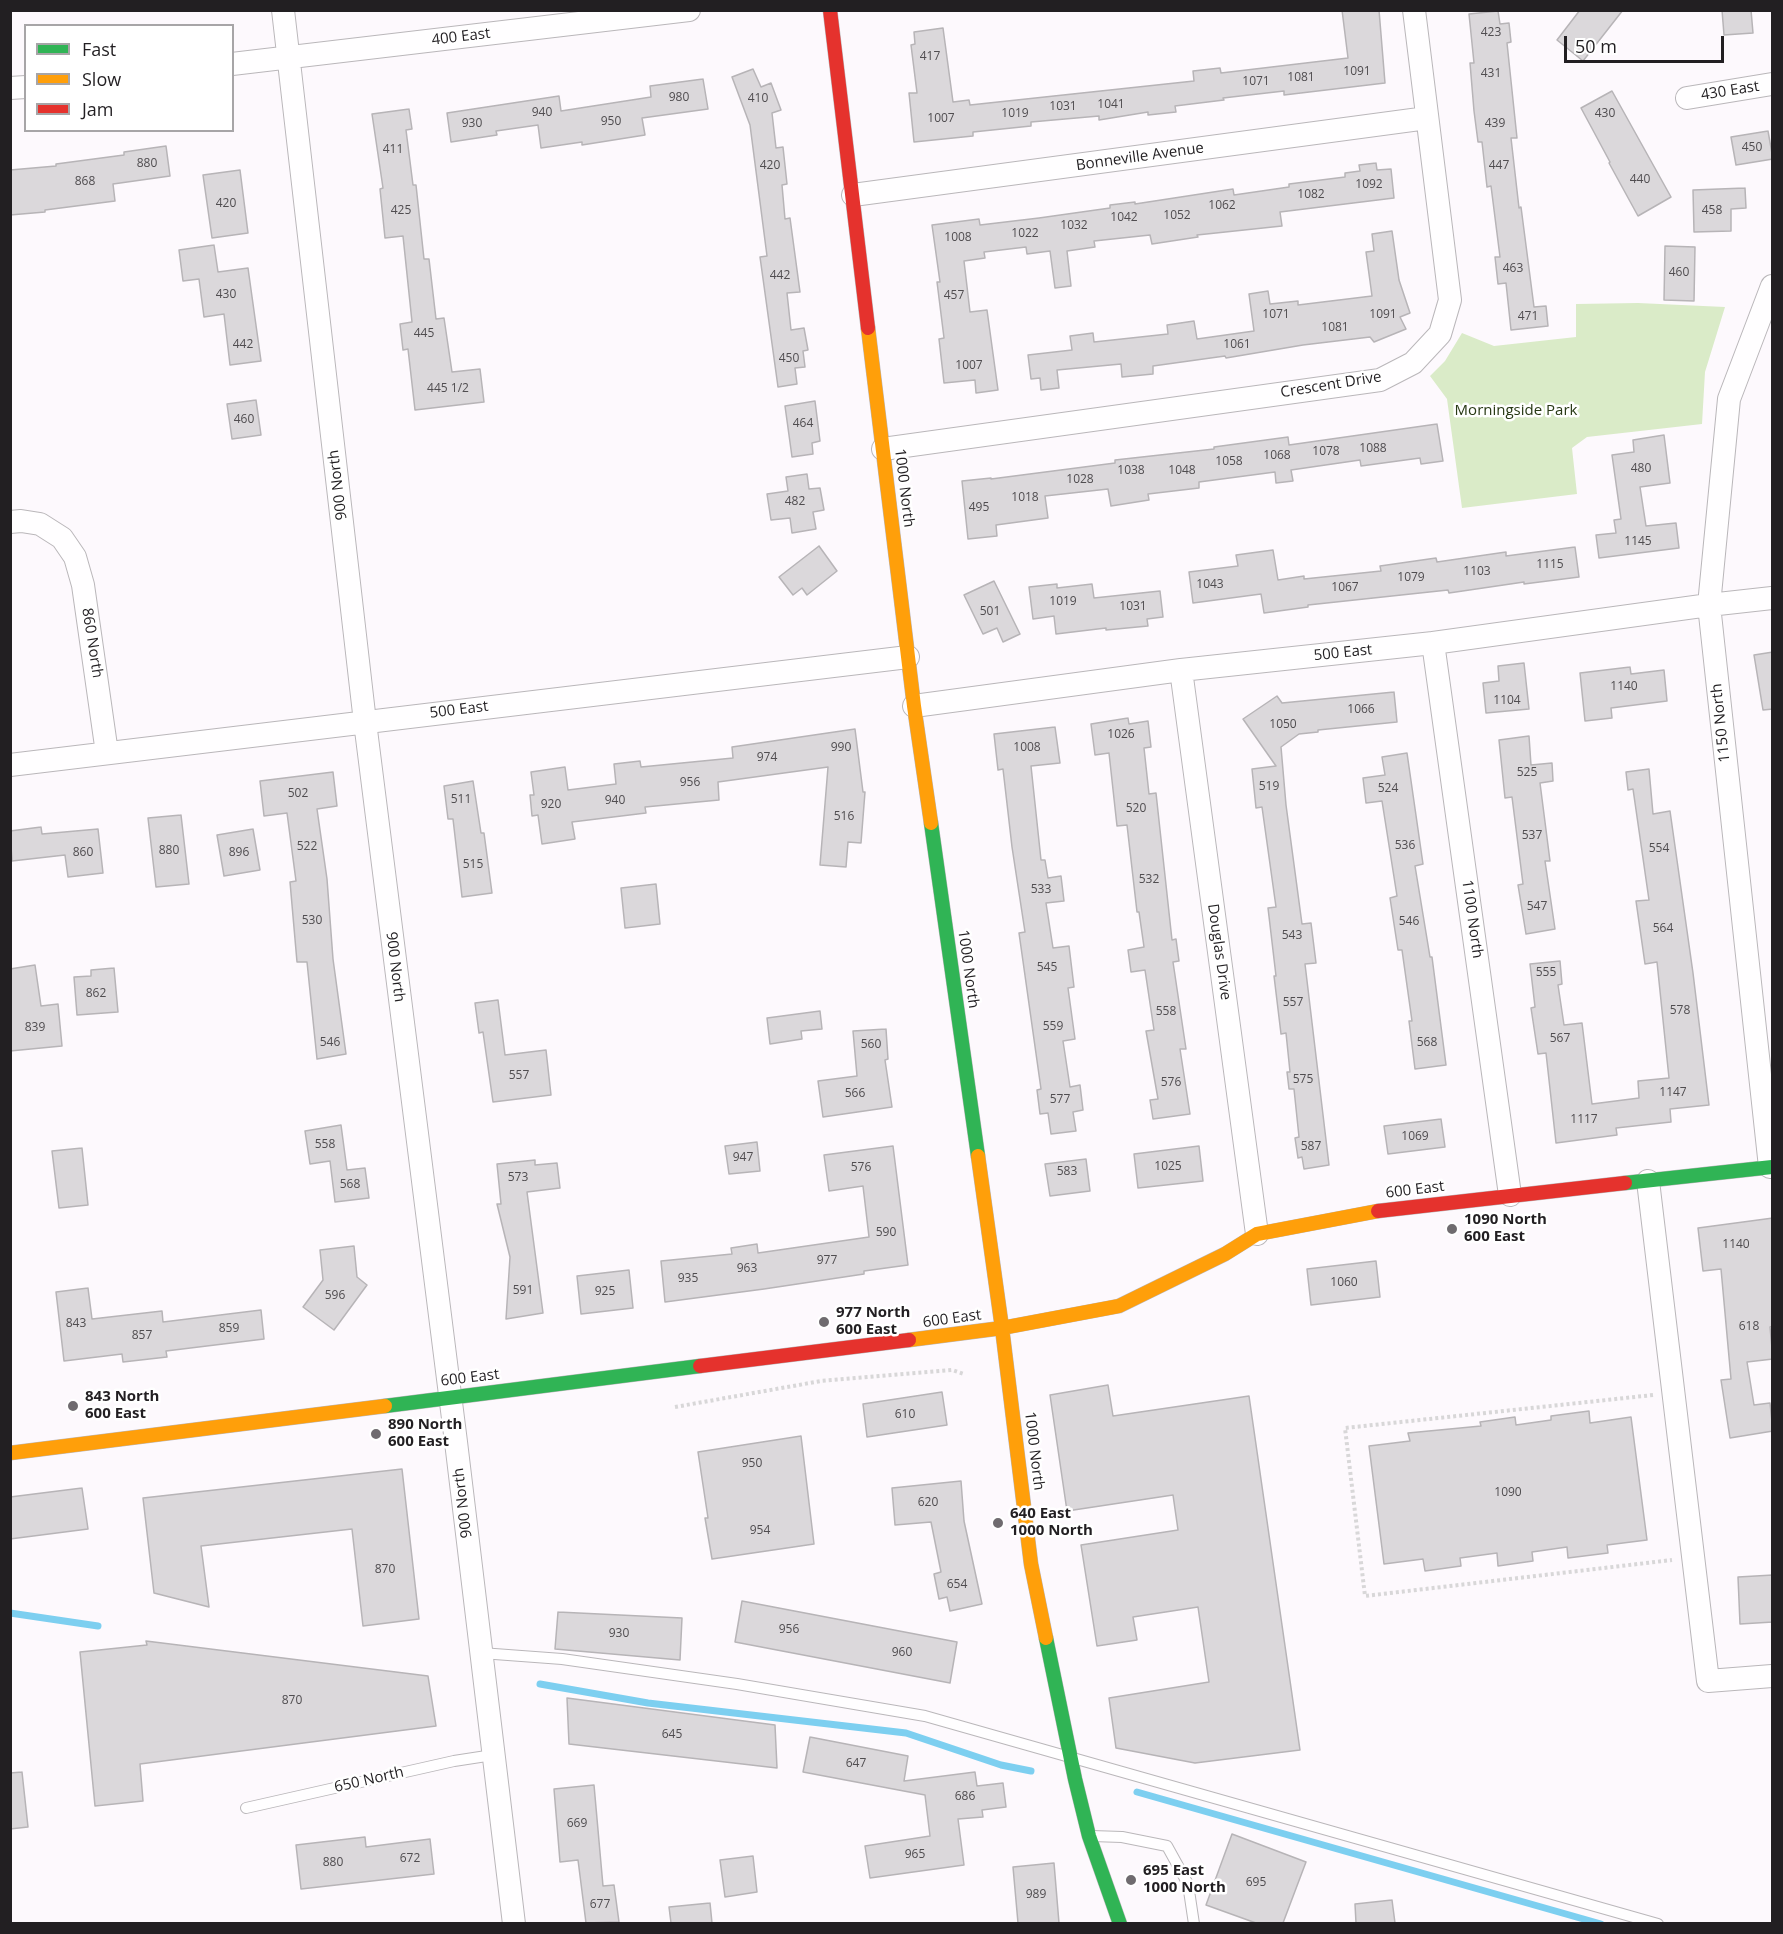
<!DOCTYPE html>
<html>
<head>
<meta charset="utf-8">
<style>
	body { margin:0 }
	#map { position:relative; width:1783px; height:1934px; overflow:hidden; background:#fdf9fd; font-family:"Open Sans",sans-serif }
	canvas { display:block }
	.frame { position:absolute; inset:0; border:12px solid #221f22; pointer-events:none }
	.legend { position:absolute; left:24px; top:24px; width:210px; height:108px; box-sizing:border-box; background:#fff; border:2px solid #a7a5a7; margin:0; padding:8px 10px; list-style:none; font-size:18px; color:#221f22 }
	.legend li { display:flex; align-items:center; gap:12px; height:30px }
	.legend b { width:30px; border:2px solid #a7a5a7 }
	.scale { position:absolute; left:1564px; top:36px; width:160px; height:27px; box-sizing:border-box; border:3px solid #221f22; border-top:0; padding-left:8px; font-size:18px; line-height:21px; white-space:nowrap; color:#221f22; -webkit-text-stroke:4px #fff; paint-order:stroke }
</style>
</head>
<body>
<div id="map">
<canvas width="1783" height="1934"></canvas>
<div class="frame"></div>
<ul class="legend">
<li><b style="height:8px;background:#30b455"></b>Fast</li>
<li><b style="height:8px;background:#ff9f0a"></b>Slow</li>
<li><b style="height:8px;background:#e5322d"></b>Jam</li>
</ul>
<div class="scale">50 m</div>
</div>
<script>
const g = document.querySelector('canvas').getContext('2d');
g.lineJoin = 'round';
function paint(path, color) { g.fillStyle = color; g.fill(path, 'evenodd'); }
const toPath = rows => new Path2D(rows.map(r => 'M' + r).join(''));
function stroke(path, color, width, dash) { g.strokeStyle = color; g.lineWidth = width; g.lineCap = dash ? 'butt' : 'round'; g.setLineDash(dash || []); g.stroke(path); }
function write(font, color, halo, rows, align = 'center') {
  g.font = font + ' "Open Sans",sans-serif'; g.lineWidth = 5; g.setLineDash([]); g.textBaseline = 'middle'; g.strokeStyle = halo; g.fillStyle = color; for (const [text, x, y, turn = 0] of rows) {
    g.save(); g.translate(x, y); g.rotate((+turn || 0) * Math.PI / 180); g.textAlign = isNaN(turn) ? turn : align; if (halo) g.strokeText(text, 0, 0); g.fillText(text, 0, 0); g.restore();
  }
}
const green = toPath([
	[1638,303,1725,307,1705,372,1702,424,1587,437,1572,448,1577,494,1462,508,1447,399,1430,376,1445,361,1462,333,1494,346,1576,337,1576,304]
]);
const stream = toPath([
	[10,1613,98,1626],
	[540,1684,648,1703,906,1733,1001,1765,1031,1771],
	[1137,1792,1601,1924]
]);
const building = toPath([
	[1342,10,1379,10,1385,83,1284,95,1284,91,1223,98,1224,100,1175,106,1176,112,1148,115,1148,112,1099,120,1099,116,1031,122,1031,126,973,132,973,136,914,142,909,93,917,93,911,45,915,44,914,32,943,28,953,102,969,100,970,105,1194,81,1193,71,1220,68,1221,73,1348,58,1342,10],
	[1580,10,1623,10,1583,61,1557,40,1580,10],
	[1722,10,1751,10,1753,33,1724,35,1722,10],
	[1498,11,1500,24,1509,23,1511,42,1507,43,1517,138,1511,138,1519,208,1521,207,1534,307,1546,306,1548,326,1511,330,1506,283,1498,284,1495,257,1500,257,1491,186,1487,187,1482,142,1478,142,1474,111,1470,63,1474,63,1469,14,1498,11],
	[753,69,761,87,771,83,781,110,772,113,776,148,783,147,787,184,782,185,785,219,790,218,800,292,787,293,791,330,804,328,808,350,803,351,805,367,795,368,797,384,778,387,760,257,767,256,750,125,732,77,753,69],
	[703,79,708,109,642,118,645,135,582,145,582,142,541,148,538,125,496,131,497,135,451,142,447,113,559,96,561,111,651,97,650,86,703,79],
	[1612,91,1671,197,1638,216,1609,163,1610,162,1581,108,1612,91],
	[409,109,412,129,406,130,413,185,416,185,424,259,429,259,436,319,444,318,452,372,480,369,484,402,415,410,408,349,403,350,400,324,412,322,403,236,385,238,380,189,383,188,372,114,409,109],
	[1768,131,1773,159,1736,165,1731,137,1768,131],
	[166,146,170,176,113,184,115,201,45,210,45,212,10,215,10,170,56,166,56,164,124,155,124,152,166,146],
	[1376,163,1377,170,1391,169,1394,198,1280,212,1282,226,1197,235,1198,237,1152,244,1150,235,1094,241,1095,247,1067,251,1071,286,1055,288,1050,251,1027,254,1026,247,984,252,985,258,964,261,970,312,987,310,998,390,976,393,975,380,944,383,939,339,944,338,937,282,940,282,932,225,979,219,980,225,1039,218,1110,208,1110,205,1135,202,1135,204,1233,189,1234,195,1289,187,1289,184,1345,177,1345,173,1360,171,1359,165,1376,163],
	[240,170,248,233,212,238,203,175,240,170],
	[1745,188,1746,208,1731,209,1731,231,1694,232,1693,190,1745,188],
	[1392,231,1399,280,1410,313,1400,317,1406,329,1374,342,1370,337,1303,345,1226,358,1225,356,1153,366,1153,374,1122,377,1121,364,1057,370,1059,388,1041,390,1040,378,1031,379,1028,355,1072,350,1070,336,1093,333,1094,342,1168,334,1167,325,1194,321,1197,339,1254,331,1249,294,1268,291,1270,304,1298,301,1298,305,1372,296,1366,252,1374,251,1372,234,1392,231],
	[214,245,218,272,248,268,261,361,230,365,224,314,204,317,199,279,183,281,179,250,214,245],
	[1665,246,1695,247,1694,301,1664,300,1665,246],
	[256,400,261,435,232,439,227,404,256,400],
	[815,401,820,441,812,443,813,454,792,457,785,406,815,401],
	[1437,424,1443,461,1421,464,1420,458,1361,466,1360,460,1291,470,1293,481,1276,483,1275,472,1199,482,1199,488,1148,494,1149,500,1111,506,1108,489,1045,496,1048,518,996,525,997,536,968,539,962,481,991,478,991,479,1115,463,1115,460,1214,449,1214,447,1288,437,1289,445,1437,424],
	[1664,435,1670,483,1640,487,1646,526,1676,523,1679,548,1599,558,1596,535,1616,533,1614,520,1621,519,1612,455,1634,452,1633,440,1664,435],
	[807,474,809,489,820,488,824,510,813,512,816,529,792,533,790,518,771,520,767,494,788,491,786,477,807,474],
	[819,546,837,571,807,595,802,588,793,595,779,577,819,546],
	[1575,547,1579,577,1524,584,1524,582,1449,593,1448,590,1308,605,1308,607,1264,613,1261,594,1193,603,1189,572,1238,566,1236,555,1273,550,1278,580,1304,576,1304,579,1381,571,1380,566,1436,558,1437,562,1506,552,1506,556,1575,547],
	[994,581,1020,634,1003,642,997,628,983,634,964,595,994,581],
	[1057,584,1057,588,1092,584,1094,598,1160,591,1163,617,1147,619,1148,626,1106,630,1106,628,1056,634,1054,616,1033,619,1029,587,1057,584],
	[1773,652,1773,709,1763,710,1754,655,1773,652],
	[1524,663,1529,709,1486,713,1483,683,1499,681,1498,666,1524,663],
	[1630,667,1631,674,1664,670,1667,701,1611,708,1612,718,1585,721,1580,673,1630,667],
	[1394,692,1397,722,1318,730,1318,732,1299,734,1281,747,1286,805,1302,924,1311,923,1316,963,1305,964,1329,1165,1304,1169,1302,1157,1298,1158,1295,1138,1299,1137,1294,1089,1289,1089,1287,1072,1290,1072,1286,1033,1281,1034,1274,976,1276,976,1268,908,1276,907,1262,807,1256,808,1252,769,1276,766,1243,719,1277,696,1282,703,1394,692],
	[1128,718,1129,724,1148,721,1151,747,1144,748,1149,794,1156,793,1172,940,1176,939,1179,961,1173,962,1186,1049,1180,1049,1190,1114,1153,1119,1150,1100,1158,1099,1146,1031,1154,1030,1145,970,1131,972,1128,950,1144,947,1139,912,1137,912,1127,825,1117,826,1109,753,1095,755,1091,724,1128,718],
	[1055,727,1060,763,1031,766,1041,860,1045,860,1048,878,1061,876,1064,901,1046,903,1053,948,1069,946,1074,987,1068,988,1075,1039,1063,1041,1070,1087,1080,1085,1083,1110,1073,1112,1076,1131,1051,1134,1048,1113,1040,1114,1037,1090,1041,1089,1019,933,1025,932,1012,847,1003,769,998,770,994,734,1055,727],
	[855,729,863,792,865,792,861,843,848,842,846,867,820,865,828,767,718,782,719,800,645,807,646,813,572,822,575,839,542,844,538,815,532,816,530,795,534,795,531,772,565,767,568,790,616,784,614,764,640,761,641,767,733,758,732,747,855,729],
	[1529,736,1531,765,1552,763,1553,781,1540,783,1550,861,1545,861,1555,929,1526,934,1518,885,1523,884,1512,797,1505,798,1499,740,1529,736],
	[1407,753,1423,864,1415,866,1430,957,1432,957,1446,1065,1415,1069,1409,1021,1412,1021,1402,950,1398,950,1390,898,1397,896,1382,801,1366,803,1363,778,1385,775,1382,757,1407,753],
	[1649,769,1653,814,1670,811,1693,973,1709,1105,1670,1109,1671,1122,1616,1128,1617,1135,1556,1143,1546,1053,1538,1054,1531,1008,1535,1007,1530,964,1560,961,1562,984,1558,985,1564,1025,1582,1023,1592,1104,1639,1098,1638,1081,1669,1078,1657,962,1645,964,1636,901,1649,900,1633,789,1628,790,1626,772,1649,769],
	[333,772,337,806,317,809,327,879,333,959,346,1054,317,1059,307,962,297,962,290,882,296,881,287,813,264,816,260,781,333,772],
	[473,781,481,833,484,833,492,893,462,897,453,819,448,819,444,786,473,781],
	[181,815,189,884,156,887,148,818,181,815],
	[41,827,42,834,98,829,103,873,68,877,65,855,12,861,10,831,41,827],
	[253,829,260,870,224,876,217,835,253,829],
	[656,884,660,924,625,928,621,888,656,884],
	[35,965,41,1006,58,1004,62,1046,10,1051,10,969,35,965],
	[114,968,118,1012,77,1015,74,977,91,976,91,970,114,968],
	[498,1000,505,1055,546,1050,551,1095,493,1102,483,1032,479,1033,475,1003,498,1000],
	[820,1011,822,1029,801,1031,802,1039,770,1044,767,1018,820,1011],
	[886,1029,888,1059,885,1060,892,1107,823,1117,818,1081,857,1076,853,1031,886,1029],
	[1441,1119,1445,1147,1388,1154,1384,1126,1441,1119],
	[341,1125,347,1170,365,1168,369,1198,335,1202,330,1161,310,1164,305,1131,341,1125],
	[757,1142,760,1171,729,1174,725,1146,757,1142],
	[893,1146,908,1265,864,1271,864,1274,764,1289,665,1302,661,1261,732,1254,731,1248,757,1244,758,1253,869,1237,863,1186,829,1191,824,1155,893,1146],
	[1199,1146,1203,1181,1138,1188,1134,1154,1199,1146],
	[82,1148,88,1205,59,1208,52,1151,82,1148],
	[1086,1159,1090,1191,1050,1196,1045,1164,1086,1159],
	[535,1160,535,1165,557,1163,560,1188,527,1192,543,1313,506,1319,510,1257,497,1204,501,1204,497,1164,535,1160],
	[1773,1218,1773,1326,1770,1327,1773,1359,1747,1362,1754,1405,1770,1403,1773,1431,1730,1438,1721,1380,1731,1379,1721,1269,1703,1271,1698,1228,1773,1218],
	[354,1246,357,1277,367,1285,334,1330,303,1307,323,1280,320,1250,354,1246],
	[1376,1261,1380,1297,1311,1305,1307,1269,1376,1261],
	[629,1270,633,1308,581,1314,577,1276,629,1270],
	[88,1288,92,1319,162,1311,163,1322,261,1310,264,1339,166,1351,167,1357,123,1362,122,1354,64,1361,56,1292,88,1288],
	[1108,1385,1113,1416,1249,1396,1300,1750,1195,1763,1116,1748,1109,1698,1209,1682,1198,1607,1133,1617,1137,1640,1097,1646,1081,1545,1178,1530,1173,1495,1067,1511,1050,1395,1108,1385],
	[942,1392,947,1425,867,1437,863,1404,942,1392],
	[1589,1411,1590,1423,1631,1417,1647,1540,1607,1545,1608,1553,1568,1558,1567,1547,1532,1552,1533,1561,1498,1566,1497,1553,1460,1558,1461,1566,1425,1571,1423,1559,1384,1564,1369,1446,1410,1441,1408,1433,1481,1426,1480,1422,1515,1417,1516,1425,1551,1420,1551,1416,1589,1411],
	[801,1436,814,1544,712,1559,705,1518,708,1518,698,1452,801,1436],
	[402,1469,419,1619,363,1626,352,1529,201,1546,209,1607,154,1593,143,1498,402,1469],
	[961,1481,964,1521,982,1604,950,1611,947,1597,939,1599,934,1574,941,1572,931,1522,895,1525,892,1488,961,1481],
	[82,1488,88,1529,10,1539,10,1497,82,1488],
	[1773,1575,1773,1622,1740,1624,1738,1577,1773,1575],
	[742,1601,957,1642,950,1683,735,1642,742,1601],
	[558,1612,682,1618,680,1660,555,1649,558,1612],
	[146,1641,428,1676,436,1726,140,1764,143,1801,95,1806,80,1652,147,1645,146,1641],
	[567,1698,775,1725,777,1768,569,1744,567,1698],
	[810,1737,908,1756,904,1781,975,1772,977,1786,1003,1783,1006,1807,982,1810,983,1817,958,1819,964,1865,870,1878,865,1846,930,1836,925,1795,803,1772,810,1737],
	[22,1772,28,1827,10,1829,10,1773,22,1772],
	[594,1785,603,1886,614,1885,619,1922,586,1923,578,1860,560,1862,554,1789,594,1785],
	[1232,1834,1306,1862,1283,1923,1256,1923,1206,1905,1232,1834],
	[365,1837,366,1847,430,1839,434,1874,301,1889,296,1845,365,1837],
	[753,1856,757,1892,725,1897,720,1860,753,1856],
	[1054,1863,1059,1923,1018,1923,1013,1867,1054,1863],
	[1392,1900,1395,1923,1356,1923,1355,1904,1392,1900],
	[710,1903,712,1923,671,1923,669,1907,710,1903]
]);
const path = toPath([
	[1653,1395,1345,1428,1365,1596,1672,1560],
	[675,1407,821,1381,952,1370,964,1374]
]);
const lane = toPath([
	[481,1653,562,1659,737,1684,925,1716,1658,1924],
	[246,1808,454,1761,493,1755],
	[1092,1836,1122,1837,1167,1846,1188,1884,1194,1924]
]);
const street = toPath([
	[283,10,365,722,456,1442,514,1924],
	[232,64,689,10],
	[10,88,26,87],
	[1687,98,1772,84],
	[853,195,1427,118],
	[883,449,1380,380,1413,363,1440,334,1450,300,1414,10],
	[10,522,21,521,40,524,62,538,75,557,83,585,107,753],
	[1433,643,1510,1195],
	[1181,670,1257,1234],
	[914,706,1181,670,1433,643,1709,605,1772,598],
	[10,765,908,657],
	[1770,1167,1709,605,1729,399,1772,286],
	[1648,1181,1708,1681,1772,1676]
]);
const fast = toPath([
	[931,823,978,1156],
	[1625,1183,1772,1167],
	[385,1406,700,1366],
	[1046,1638,1075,1779,1089,1836,1120,1924]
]);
const slow = toPath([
	[868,328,914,706,931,823],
	[978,1156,1002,1328,1031,1564,1046,1638],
	[909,1340,1002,1328,1119,1306,1225,1254,1257,1234,1378,1211],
	[10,1453,385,1406]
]);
const jam = toPath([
	[830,10,868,328],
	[1378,1211,1625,1183],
	[700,1366,909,1340]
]);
const markers = [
	[1452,1229,6,"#6f6b6f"],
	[824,1322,6,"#6f6b6f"],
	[73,1406,6,"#6f6b6f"],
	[376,1434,6,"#6f6b6f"],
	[998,1523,6,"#6f6b6f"],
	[1131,1880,6,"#6f6b6f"]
];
const numberNames = [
	["423",1491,33],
	["417",930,57],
	["1091",1357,72],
	["431",1491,74],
	["1081",1301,78],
	["1071",1256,82],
	["980",679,98],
	["410",758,99],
	["1041",1111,105],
	["1031",1063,107],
	["940",542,113],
	["1019",1015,114],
	["430",1605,114],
	["1007",941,119],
	["950",611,122],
	["930",472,124],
	["439",1495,124],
	["450",1752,148],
	["411",393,150],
	["880",147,164],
	["420",770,166],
	["447",1499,166],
	["440",1640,180],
	["868",85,182],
	["1092",1369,185],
	["1082",1311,195],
	["420",226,204],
	["1062",1222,206],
	["425",401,211],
	["458",1712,211],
	["1052",1177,216],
	["1042",1124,218],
	["1032",1074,226],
	["1022",1025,234],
	["1008",958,238],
	["463",1513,269],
	["460",1679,273],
	["442",780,276],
	["430",226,295],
	["457",954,296],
	["1071",1276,315],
	["1091",1383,315],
	["471",1528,317],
	["1081",1335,328],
	["445",424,334],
	["442",243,345],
	["1061",1237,345],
	["450",789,359],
	["1007",969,366],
	["445 1/2",448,389],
	["460",244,420],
	["464",803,424],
	["1088",1373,449],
	["1078",1326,452],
	["1068",1277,456],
	["1058",1229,462],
	["480",1641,469],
	["1038",1131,471],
	["1048",1182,471],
	["1028",1080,480],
	["1018",1025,498],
	["482",795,502],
	["495",979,508],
	["1145",1638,542],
	["1115",1550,565],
	["1103",1477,572],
	["1079",1411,578],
	["1043",1210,585],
	["1067",1345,588],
	["1019",1063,602],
	["1031",1133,607],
	["501",990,612],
	["1140",1624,687],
	["1104",1507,701],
	["1066",1361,710],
	["1050",1283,725],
	["1026",1121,735],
	["990",841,748],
	["1008",1027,748],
	["974",767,758],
	["525",1527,773],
	["956",690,783],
	["519",1269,787],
	["524",1388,789],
	["502",298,794],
	["511",461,800],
	["940",615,801],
	["920",551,805],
	["520",1136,809],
	["516",844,817],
	["537",1532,836],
	["536",1405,846],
	["522",307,847],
	["554",1659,849],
	["880",169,851],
	["860",83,853],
	["896",239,853],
	["515",473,865],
	["532",1149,880],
	["533",1041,890],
	["547",1537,907],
	["530",312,921],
	["546",1409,922],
	["564",1663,929],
	["543",1292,936],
	["545",1047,968],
	["555",1546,973],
	["862",96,994],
	["557",1293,1003],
	["578",1680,1011],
	["558",1166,1012],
	["559",1053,1027],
	["839",35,1028],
	["567",1560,1039],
	["546",330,1043],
	["568",1427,1043],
	["560",871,1045],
	["557",519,1076],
	["575",1303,1080],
	["576",1171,1083],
	["1147",1673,1093],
	["566",855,1094],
	["577",1060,1100],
	["1117",1584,1120],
	["1069",1415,1137],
	["558",325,1145],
	["587",1311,1147],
	["947",743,1158],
	["1025",1168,1167],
	["576",861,1168],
	["583",1067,1172],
	["573",518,1178],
	["568",350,1185],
	["590",886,1233],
	["1140",1736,1245],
	["977",827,1261],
	["963",747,1269],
	["935",688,1279],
	["1060",1344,1283],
	["591",523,1291],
	["925",605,1292],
	["596",335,1296],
	["843",76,1324],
	["618",1749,1327],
	["859",229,1329],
	["857",142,1336],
	["610",905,1415],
	["950",752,1464],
	["1090",1508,1493],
	["620",928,1503],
	["954",760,1531],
	["870",385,1570],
	["654",957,1585],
	["956",789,1630],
	["930",619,1634],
	["960",902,1653],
	["870",292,1701],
	["645",672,1735],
	["647",856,1764],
	["686",965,1797],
	["669",577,1824],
	["965",915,1855],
	["672",410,1859],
	["880",333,1863],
	["695",1256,1883],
	["989",1036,1895],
	["677",600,1905]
];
const streetNames = [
	["400 East",461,37,-7],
	["430 East",1730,91,-9],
	["Bonneville Avenue",1140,157,-8],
	["Crescent Drive",1331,385,-9],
	["900 North",338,485,-97],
	["1000 North",904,488,83],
	["860 North",92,643,81],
	["500 East",1343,653,-6],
	["500 East",459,710,-7],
	["1150 North",1721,723,-96],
	["1100 North",1472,919,82],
	["Douglas Drive",1219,952,82],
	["900 North",395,967,83],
	["1000 North",968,969,82],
	["600 East",1415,1190,-7],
	["600 East",952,1319,-8],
	["600 East",470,1378,-7],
	["1000 North",1034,1451,83],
	["900 North",463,1503,-97],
	["650 North",369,1780,-13]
];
const parkNames = [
	["Morningside Park",1516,411]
];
const poiNames = [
	["1090 North",1464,1220],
	["600 East",1464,1237],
	["977 North",836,1313],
	["600 East",836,1330],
	["843 North",85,1397],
	["600 East",85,1414],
	["890 North",388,1425],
	["600 East",388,1442],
	["640 East",1010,1514],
	["1000 North",1010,1531],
	["695 East",1143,1871],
	["1000 North",1143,1888]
];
paint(green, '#daebc8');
stroke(stream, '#7dcff0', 7);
paint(building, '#dbd8db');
stroke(building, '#b7b4b7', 1.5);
stroke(lane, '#bab7ba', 12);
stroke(street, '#bab7ba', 24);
stroke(fast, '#bab7ba', 15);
stroke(slow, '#bab7ba', 15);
stroke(jam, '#bab7ba', 15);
stroke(path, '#d8d7d8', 4, [3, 3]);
stroke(lane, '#fffeff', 10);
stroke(street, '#fffeff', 22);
stroke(fast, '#30b455', 14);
stroke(slow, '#ff9f0a', 14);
stroke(jam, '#e5322d', 14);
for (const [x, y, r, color] of markers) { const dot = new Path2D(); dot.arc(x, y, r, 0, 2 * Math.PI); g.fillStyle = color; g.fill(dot); stroke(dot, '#fff', 2); }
write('12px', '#504d50', null, numberNames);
write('15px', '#221f22', '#fff', streetNames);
write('15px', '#283915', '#fff', parkNames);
write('bold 15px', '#221f22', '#fff', poiNames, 'left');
</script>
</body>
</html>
